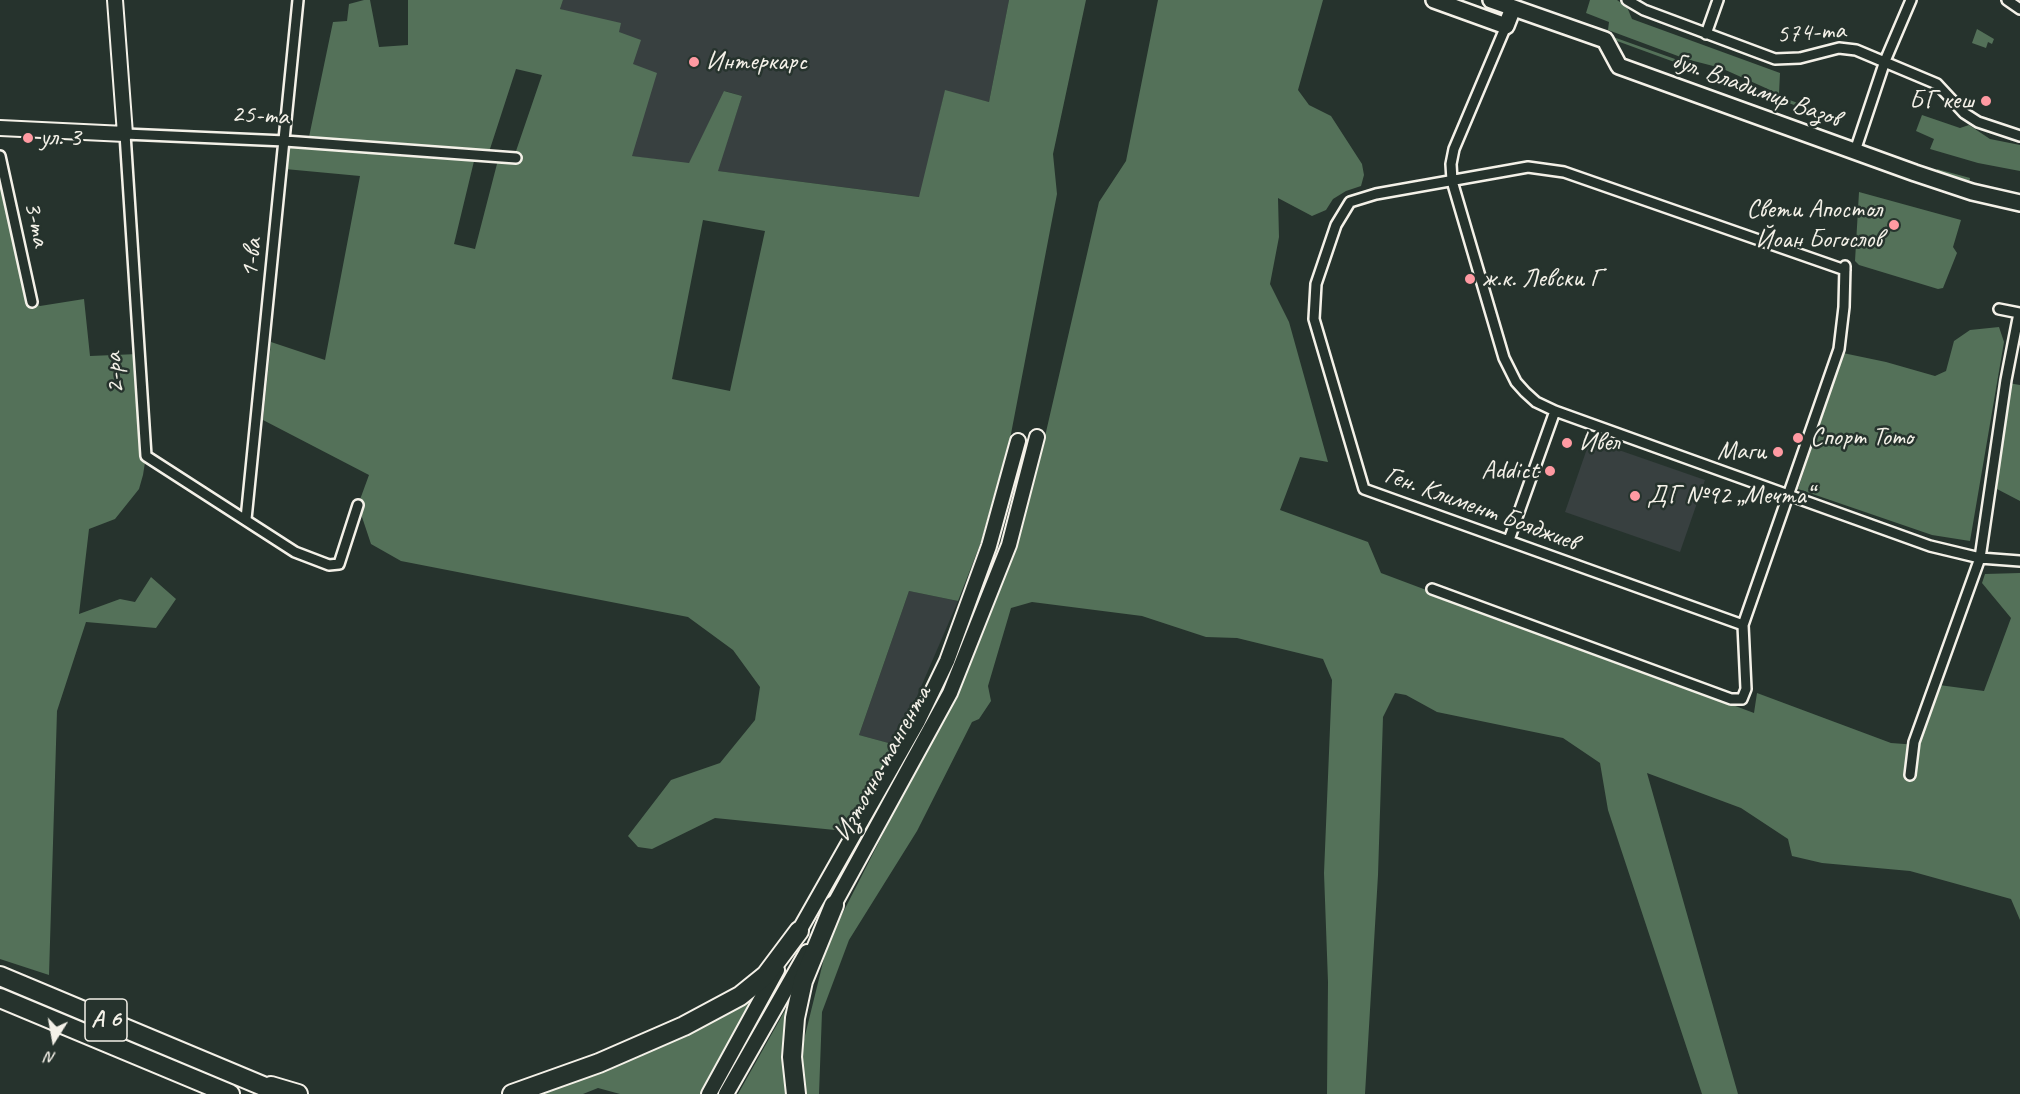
<!DOCTYPE html>
<html>
<head>
<meta charset="utf-8">
<style>
	body { margin:0 }
	#map { position:relative; width:2020px; height:1094px; overflow:hidden; background:#26332d; font-family:Caveat,sans-serif }
	canvas { display:block }
	.north { position:absolute; left:24px; top:1010px; width:60px; height:60px; -webkit-text-stroke:4px #26332d; paint-order:stroke; rotate:191deg; font-size:16px; font-weight:700; line-height:24px; text-align:center; color:#f4f1e8 }
	.north::after { content:''; display:block; margin:auto; width:21px; height:27px; background:#f4f1e8; clip-path:polygon(50% 0,100% 100%,50% 72%,0 100%) }
</style>
</head>
<body>
<div id="map">
<canvas width="2020" height="1094"></canvas>
<div class="north">N</div>
</div>
<script>
const g = document.querySelector('canvas').getContext('2d');
g.lineJoin = 'round';
function paint(path, color) { g.fillStyle = color; g.fill(path, 'evenodd'); }
const toPath = rows => new Path2D(rows.map(r => 'M' + r).join(''));
function stroke(path, color, width, dash) { g.strokeStyle = color; g.lineWidth = width; g.lineCap = dash ? 'butt' : 'round'; g.setLineDash(dash || []); g.stroke(path); }
function write(font, color, halo, rows, align = 'center') {
  g.font = font + ' Caveat,sans-serif'; g.lineWidth = 5; g.setLineDash([]); g.textBaseline = 'middle'; g.strokeStyle = halo; g.fillStyle = color; for (const [text, x, y, turn = 0] of rows) {
    g.save(); g.translate(x, y); g.rotate((+turn || 0) * Math.PI / 180); g.textAlign = isNaN(turn) ? turn : align; if (halo) g.strokeText(text, 0, 0); g.fillText(text, 0, 0); g.restore();
  }
}
const built = toPath([
	[563,0,1009,0,989,102,945,91,920,197,717,171,742,96,725,91,689,164,631,156,633,64,619,32,560,9],
	[1590,440,1705,480,1680,552,1565,512],
	[909,591,958,601,896,745,859,735]
]);
const green = toPath([
	[364,0,370,0,379,47,408,45,408,0,563,0,560,9,621,23,619,32,641,40,633,64,657,73,632,156,689,163,724,91,742,96,718,171,919,197,945,90,989,102,1009,0,1086,0,1053,154,1057,194,1010,439,981,542,958,601,909,591,859,735,896,745,915,705,921,707,847,836,835,830,715,818,652,849,638,847,628,836,671,780,720,763,755,720,760,687,733,650,688,617,401,561,371,544,358,505,369,475,263,420,271,342,325,360,360,176,285,169,285,141,475,157,454,244,475,249,498,160,515,154,542,75,516,69,489,152,309,137,333,22,347,21,349,4],
	[703,220,765,231,730,391,672,379],
	[1158,0,1323,0,1298,90,1309,105,1331,116,1362,164,1364,175,1361,186,1346,191,1333,199,1326,210,1312,216,1278,198,1279,237,1270,284,1289,322,1328,462,1300,457,1280,510,1368,542,1381,573,1754,713,1757,693,1891,743,1918,745,1939,685,1984,691,2011,618,1982,583,1985,574,2020,573,2020,920,2011,899,1910,871,1822,863,1792,856,1788,839,1741,808,1647,773,1738,1094,1702,1094,1608,810,1600,763,1563,738,1437,712,1406,695,1395,693,1383,717,1378,875,1365,1094,1327,1094,1328,982,1324,873,1332,680,1323,659,1237,638,1206,637,1142,616,1032,602,1011,608,988,686,991,701,979,719,972,722,917,831,849,940,822,1012,819,1094,802,1094,798,1064,828,942,966,671,1006,568,1046,432,1099,202,1126,161],
	[1590,0,1617,0,1627,7,1632,19,1780,73,1779,94,1721,68,1686,59,1608,30,1609,22,1586,13],
	[1588,28,1689,64,1688,67,1587,30],
	[1977,29,1994,39,1992,44,1988,42,1986,48,1972,43],
	[1773,94,1842,119,1841,122,1772,97],
	[1922,115,1960,128,1969,125,1990,139,2020,145,2020,171,1978,163,1930,149,1934,139,1916,131],
	[0,156,32,302,40,306,84,299,90,356,138,354,146,456,143,475,139,489,115,519,89,529,79,614,120,599,135,602,151,577,176,599,156,628,86,622,57,711,49,975,0,959],
	[1937,169,1970,178,1969,183,1936,175],
	[1859,192,1961,220,1953,247,1957,253,1943,288,1938,289,1859,265,1855,261],
	[1999,327,2004,342,1970,541,1932,535,1798,489,1843,353,1886,362,1935,376,1946,371,1954,341,1970,330],
	[2008,383,2020,385,2020,501,1997,489],
	[768,978,705,1094,620,1094,598,1088,583,1094,523,1094],
	[797,989,790,1094,738,1094]
]);
const street = toPath([
	[1627,0,1644,10,1775,59,1800,58,1839,48,1856,50,1937,84,1964,113,1978,122,2020,136],
	[2007,0,2020,9],
	[1506,26,1454,149,1451,164,1452,181,1504,358,1516,382,1525,392,1536,402,1555,411,1930,546,1980,558,2020,561],
	[1706,34,1718,0],
	[1855,151,1885,61,1911,0],
	[0,156,32,302],
	[358,505,339,564,329,565,295,552,146,456,125,134,285,141,516,158],
	[246,519,298,0],
	[1509,540,1555,411],
	[1432,589,1731,699,1742,699,1746,689,1743,625,1839,349,1844,307,1845,266],
	[1743,625,1364,489,1314,319,1316,284,1336,225,1350,202,1376,194,1528,167,1564,172,1845,270],
	[1910,775,1914,742,1980,558,2006,380,2019,313,1999,309]
]);
const secondary = toPath([
	[0,128,125,134,115,0],
	[830,912,950,693,1009,545,1037,437],
	[795,938,918,721,947,661,989,546,1018,441],
	[709,1094,777,970],
	[726,1094,807,952]
]);
const primary = toPath([
	[1434,0,1506,26,1513,8],
	[1491,0,1605,40,1619,66,1915,173,1972,192,2020,203]
]);
const highway = toPath([
	[0,976,282,1094],
	[0,998,230,1094],
	[271,1086,298,1094],
	[512,1094,599,1063,684,1026,740,996,766,975,799,931],
	[796,1094,792,1057,795,1018,803,981,834,905]
]);
const markers = [
	[694,62,6,"#ff9aa2"],
	[1986,101,6,"#ff9aa2"],
	[28,138,6,"#ff9aa2"],
	[1894,225,6,"#ff9aa2"],
	[1470,279,6,"#ff9aa2"],
	[1798,438,6,"#ff9aa2"],
	[1567,443,6,"#ff9aa2"],
	[1778,452,6,"#ff9aa2"],
	[1550,471,6,"#ff9aa2"],
	[1635,496,6,"#ff9aa2"]
];
const shields = [
	[106,1020,42]
];
const shieldNames = [
	["A 6",106,1020]
];
const streetNames = [
	["574-та",1811,33,-4],
	["бул. Владимир Вазов",1756,90,20],
	["25-та",260,116,3],
	["3-та",36,224,78],
	["1-ва",252,258,-84],
	["2-ра",115,373,-94],
	["Ген. Климент Бояджиев",1481,509,20],
	["Източна тангента",883,764,-61]
];
const poiNames = [
	["Интеркарс",706,62],
	["БГ кеш",1974,101,"right"],
	["ул. 3",40,138],
	["Свети Апостол",1882,210,"right"],
	["Йоан Богослов",1882,240,"right"],
	["ж.к. Левски Г",1482,279],
	["Спорт Тото",1810,438],
	["Ивел",1579,443],
	["Маги",1766,452,"right"],
	["Addict",1538,471,"right"],
	["ДГ №92 „Мечта“",1647,496]
];
paint(built, '#384040');
paint(green, '#547159');
stroke(street, '#f4f1e8', 14);
stroke(secondary, '#f4f1e8', 18);
stroke(primary, '#f4f1e8', 20);
stroke(highway, '#f4f1e8', 22);
stroke(street, '#26332d', 9);
stroke(secondary, '#26332d', 14);
stroke(primary, '#26332d', 15);
stroke(highway, '#26332d', 18);
for (const [x, y, r, color] of markers) { const dot = new Path2D(); dot.arc(x, y, r, 0, 2 * Math.PI); g.fillStyle = color; g.fill(dot); stroke(dot, '#26332d', 2); }
for (const [x, y, w] of shields) { const box = new Path2D(); box.roundRect(x - w / 2, y - 21, w, 42, 4.5); g.fillStyle = '#26332d'; g.fill(box); stroke(box, '#f4f1e8', 1.5); }
write('bold 24px', '#f4f1e8', null, shieldNames);
write('26px', '#f4f1e8', '#26332d', streetNames);
write('26px', '#f4f1e8', '#26332d', poiNames, 'left');
</script>
</body>
</html>
